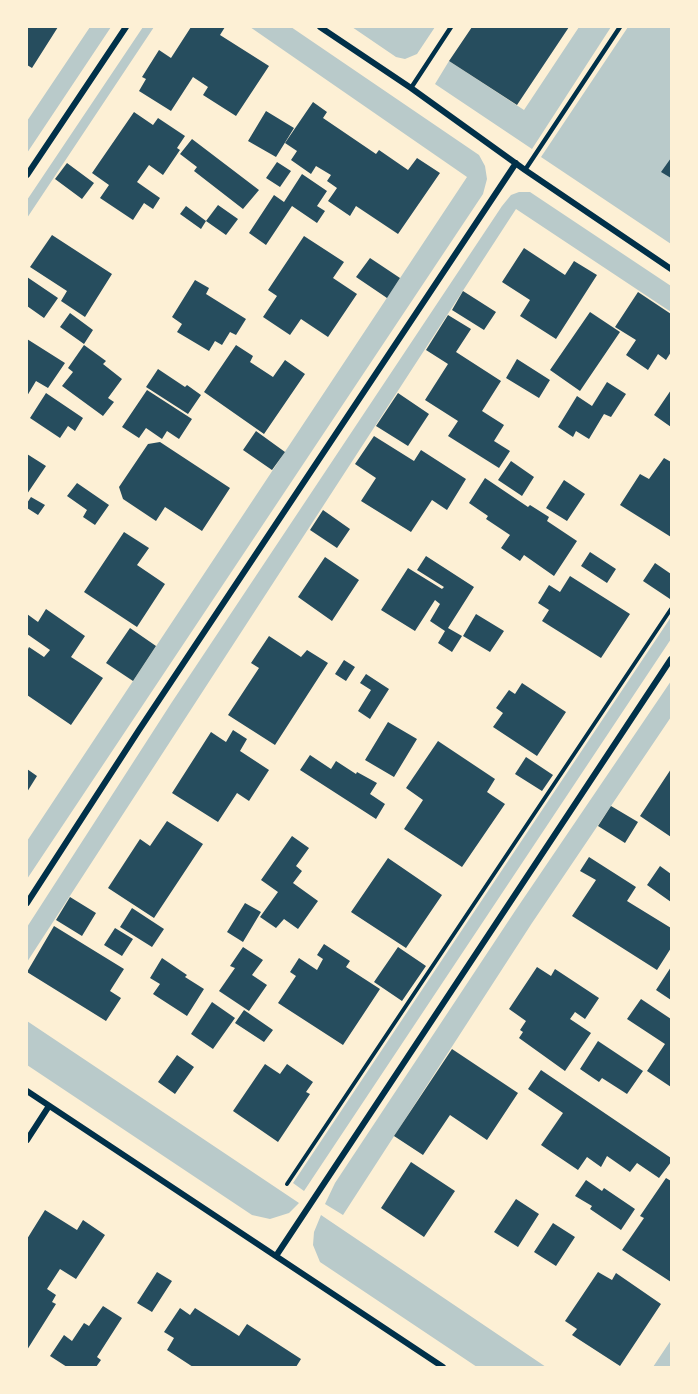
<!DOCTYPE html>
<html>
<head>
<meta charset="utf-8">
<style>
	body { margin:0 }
	#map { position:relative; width:698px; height:1394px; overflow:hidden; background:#fdf0d5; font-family:Mulish,sans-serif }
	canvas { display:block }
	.frame { position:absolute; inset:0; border:28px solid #fdf0d5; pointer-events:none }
</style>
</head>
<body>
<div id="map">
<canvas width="698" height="1394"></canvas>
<div class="frame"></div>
</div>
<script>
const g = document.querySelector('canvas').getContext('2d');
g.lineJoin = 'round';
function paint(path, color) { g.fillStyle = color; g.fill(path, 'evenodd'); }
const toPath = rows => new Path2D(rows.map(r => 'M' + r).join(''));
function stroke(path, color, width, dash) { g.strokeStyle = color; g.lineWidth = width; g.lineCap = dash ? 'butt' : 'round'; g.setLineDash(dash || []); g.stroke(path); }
const green = toPath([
	[90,27,111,27,27,153,27,121],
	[143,27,154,27,27,218,27,200],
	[250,27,291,27,479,155,485,166,487,179,483,194,27,879,27,841,467,177],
	[352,27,435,27,417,54,405,59,396,57],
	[579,27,611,27,532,149,435,84,449,61,524,110],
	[628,27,671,27,671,244,541,157],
	[519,192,530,192,671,286,671,312,516,209,27,962,27,927,172,702,502,206,511,195],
	[671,617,671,639,304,1191,293,1183],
	[671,681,671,717,532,923,343,1215,325,1204,335,1183,515,911],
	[27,1021,299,1203,289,1213,270,1219,252,1215,27,1065],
	[321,1215,546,1367,477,1367,320,1262,313,1245,314,1232],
	[671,1340,671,1367,653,1367]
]);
const building = toPath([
	[27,27,58,27,32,68,27,65],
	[191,27,225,27,220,35,269,66,236,116,203,95,208,87,193,77,171,111,139,91,146,79,142,77,159,50,171,58],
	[472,27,569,27,517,105,449,61],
	[313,102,327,112,323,118,376,154,379,150,408,170,417,158,440,173,398,234,356,206,350,216,328,201,337,188,327,181,331,175,316,166,311,174,291,160,297,151,285,143],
	[266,111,294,128,276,157,248,141],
	[134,112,153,125,158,118,185,136,177,148,180,150,163,175,149,165,137,182,160,198,153,209,144,203,133,220,100,198,109,185,92,173],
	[192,139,259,190,243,209,194,171,197,167,180,154],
	[671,158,671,178,661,172],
	[277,162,291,171,280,187,266,178],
	[67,163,94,183,82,199,55,179],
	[302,174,327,191,317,206,325,211,317,223,292,206,266,245,249,233,274,195,284,202],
	[218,205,238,219,226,235,206,221],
	[186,206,206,221,201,229,180,214],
	[52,235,112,274,85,317,61,301,67,291,30,267],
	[304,236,344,262,333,278,357,294,328,337,301,319,290,335,263,317,277,296,268,290],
	[524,248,565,275,574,261,597,275,556,339,520,316,530,300,502,282],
	[370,258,400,278,387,298,356,277],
	[27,277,58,298,44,318,27,306],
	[195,280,209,288,206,294,246,319,236,335,230,332,222,345,215,341,209,351,177,332,182,324,172,317],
	[463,291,496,312,484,330,452,310],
	[638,292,671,314,671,352,666,360,658,354,648,370,626,355,636,340,615,327],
	[590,312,620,332,580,391,550,370],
	[70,313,93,330,84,344,60,327],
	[448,315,471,329,456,352,501,381,482,411,504,425,494,441,510,451,499,468,448,436,458,421,425,400,448,364,426,350],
	[27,339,65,363,48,388,36,381,27,396],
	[84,345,106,361,103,364,122,379,108,398,114,402,103,416,62,386,73,372,68,368],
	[236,345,253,356,250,362,273,377,285,360,305,374,264,434,204,392],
	[517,359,550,380,539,398,506,378],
	[158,369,185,387,187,385,201,395,188,414,146,387],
	[607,382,626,394,611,417,604,414,589,439,576,431,573,437,558,427,577,396,592,406],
	[147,390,192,419,179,439,167,431,162,439,146,428,139,438,122,427],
	[671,390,671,427,654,415],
	[46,393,83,418,75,431,68,426,60,438,30,418],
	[398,393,429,414,408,446,376,426],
	[256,431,285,452,272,470,243,450],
	[374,436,414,461,421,450,466,479,447,510,432,500,411,532,361,501,376,478,355,464],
	[160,442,230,488,202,531,165,507,156,521,123,499,119,487,148,444],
	[27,454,46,466,27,494],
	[664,458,671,462,671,537,620,505,640,474,649,479],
	[511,461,534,477,522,496,498,480],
	[485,478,528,507,530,505,549,517,547,521,577,541,554,576,524,555,520,561,501,548,510,535,486,519,488,516,469,503],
	[564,480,585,494,567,521,546,508],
	[77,483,109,505,95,525,83,517,87,510,67,496],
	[31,497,45,505,38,515,27,508,27,503],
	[323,510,350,529,337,548,310,530],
	[124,532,149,548,137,565,165,584,137,627,84,592],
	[590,552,616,569,607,583,581,566],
	[426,556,474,587,448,628,462,636,452,652,438,643,445,631,430,621,440,604,435,600,415,631,381,610,408,568,442,589,444,587,417,570],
	[325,557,359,580,332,621,298,597],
	[655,563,671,574,670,599,643,581],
	[570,576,630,614,601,658,542,621,549,610,538,603,549,585,560,592],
	[46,609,85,636,71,657,103,678,71,725,27,695,27,651,29,647,44,657,50,650,27,634,27,614,38,622],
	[476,614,504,631,490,652,463,636],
	[130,628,156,646,133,681,106,663],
	[269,636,301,657,307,650,328,663,275,745,228,715,259,668,251,663],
	[344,660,355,667,346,681,335,674],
	[366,674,389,689,370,719,358,711,371,690,360,683],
	[522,683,566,712,537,756,493,727,503,713,496,708,509,690,515,694],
	[388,722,417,739,394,777,365,760],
	[233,730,247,739,240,751,269,770,249,801,237,793,218,822,172,793,211,732,226,742],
	[438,741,495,779,487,792,505,804,462,867,404,829,423,800,406,788],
	[310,755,331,769,336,761,356,774,357,772,377,783,370,794,385,804,376,819,300,770],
	[526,757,553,775,542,791,515,774],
	[27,769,37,776,27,792],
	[671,769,671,837,640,816],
	[611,806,638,822,625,843,598,826],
	[167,821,203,844,154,918,108,888,140,839,150,846],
	[292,836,309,848,296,866,302,871,293,883,318,901,298,929,284,919,276,928,260,917,278,892,261,880],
	[589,857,636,887,627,901,671,928,671,948,657,970,572,916,596,880,580,871],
	[388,858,442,895,406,948,351,912],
	[660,866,671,874,671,902,647,885],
	[70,897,96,913,82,936,56,920],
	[245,903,261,912,243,942,227,932],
	[132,908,164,929,152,947,120,927],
	[54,926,124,969,110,991,121,998,106,1021,27,972],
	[115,928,133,939,122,956,104,945],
	[324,944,350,961,346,967,380,989,343,1045,278,1003,296,976,290,972,299,958,317,970,323,959,317,955],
	[243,947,263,960,252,975,267,985,249,1011,219,991,235,968,230,966],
	[398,947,426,966,402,1001,374,982],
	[162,958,187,975,185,977,204,989,187,1016,153,994,160,984,150,978],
	[537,967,551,976,555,969,599,998,585,1019,575,1012,570,1019,591,1033,565,1071,519,1038,523,1032,520,1030,526,1021,509,1009],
	[671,967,671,1000,656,990],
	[641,999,671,1019,671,1087,647,1071,665,1044,627,1019],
	[212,1002,235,1018,213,1049,191,1034],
	[244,1010,273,1030,264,1042,235,1023],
	[598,1041,643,1071,627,1094,602,1078,599,1082,580,1069],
	[452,1049,518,1093,487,1140,450,1115,423,1155,394,1136],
	[177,1055,194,1067,175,1094,158,1082],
	[265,1064,280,1074,287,1064,313,1082,306,1092,310,1094,278,1142,233,1111],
	[541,1070,671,1158,671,1162,659,1178,637,1163,630,1172,607,1156,601,1167,587,1157,578,1170,541,1145,563,1113,528,1089],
	[411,1162,455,1191,424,1237,381,1208],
	[666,1178,671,1181,671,1282,622,1250,644,1218,640,1216],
	[586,1180,602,1191,604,1188,635,1209,621,1230,590,1209,592,1206,575,1196],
	[516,1199,539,1214,518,1247,494,1232],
	[45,1210,77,1230,83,1220,105,1235,76,1279,60,1269,47,1289,56,1295,52,1302,56,1304,27,1350,27,1239],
	[553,1223,575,1237,556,1266,534,1252],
	[157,1272,172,1281,152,1312,137,1303],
	[598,1272,612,1280,616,1273,661,1304,620,1366,572,1335,577,1329,565,1321],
	[103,1306,122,1318,97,1357,101,1360,96,1367,67,1367,50,1356,64,1335,72,1341,84,1323,89,1326],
	[180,1308,190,1315,195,1308,239,1336,247,1324,301,1359,296,1367,193,1367,167,1350,174,1338,164,1332]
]);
const path = toPath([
	[287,1184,671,609]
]);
const service = toPath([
	[411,88,451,27],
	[525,170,620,27]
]);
const minor = toPath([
	[320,27,411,88,525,170,671,269],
	[27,175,126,27],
	[27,903,139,730,516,163],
	[27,1091,443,1367],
	[27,1140,49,1106],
	[276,1256,671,659]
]);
paint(green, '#b9caca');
paint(building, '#264d5e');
stroke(path, '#003049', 4);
stroke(service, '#003049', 4.5);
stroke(minor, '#003049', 6);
</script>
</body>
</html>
